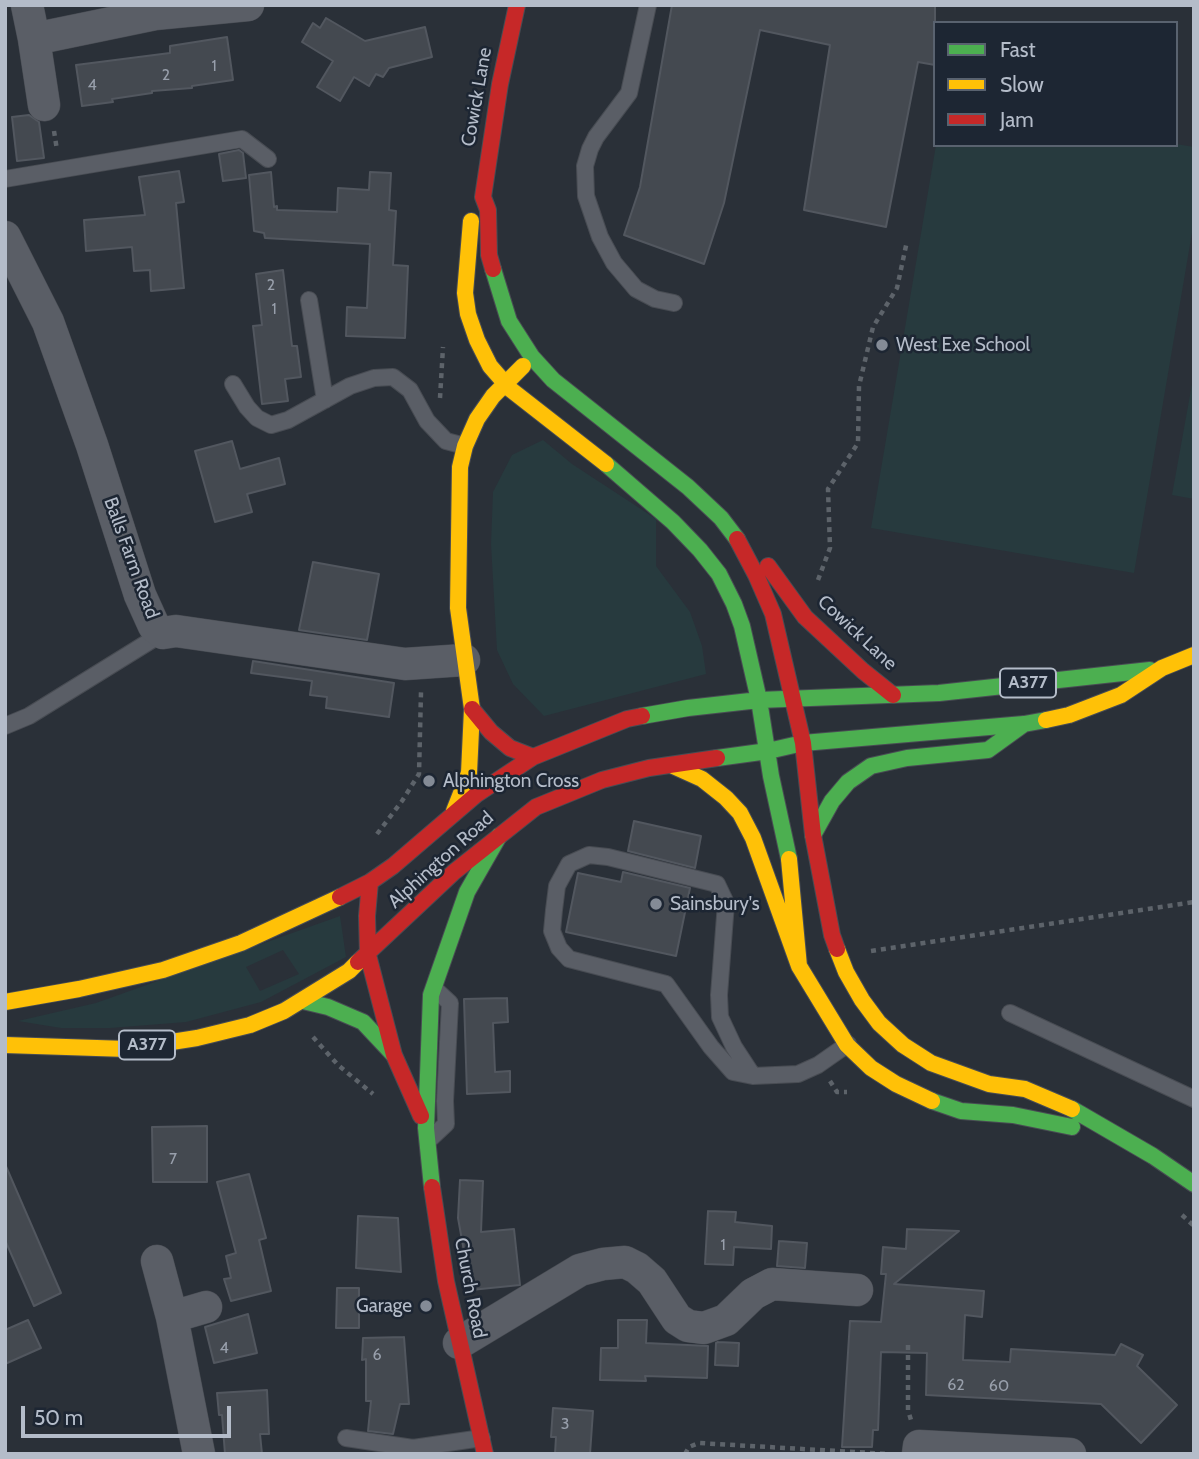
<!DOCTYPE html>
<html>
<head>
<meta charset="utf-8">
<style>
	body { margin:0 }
	#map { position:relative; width:1199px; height:1459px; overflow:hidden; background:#2a3038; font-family:Cabin,sans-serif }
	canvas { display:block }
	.frame { position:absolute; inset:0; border:7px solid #b4bcc9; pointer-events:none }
	.legend { position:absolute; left:933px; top:21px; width:245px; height:126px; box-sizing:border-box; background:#1d2633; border:2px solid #59626f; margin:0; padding:9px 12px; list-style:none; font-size:21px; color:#b4bcc9 }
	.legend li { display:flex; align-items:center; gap:14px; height:35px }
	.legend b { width:35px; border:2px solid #59626f }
	.scale { position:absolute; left:21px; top:1406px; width:210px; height:32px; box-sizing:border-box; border:4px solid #b4bcc9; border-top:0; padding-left:9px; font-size:21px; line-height:24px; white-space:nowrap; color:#b4bcc9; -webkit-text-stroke:5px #1d2633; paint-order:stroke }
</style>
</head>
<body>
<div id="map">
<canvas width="1199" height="1459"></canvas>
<div class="frame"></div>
<ul class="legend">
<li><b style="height:9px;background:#4caf50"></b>Fast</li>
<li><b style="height:9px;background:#ffc107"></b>Slow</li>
<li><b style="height:9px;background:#c62828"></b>Jam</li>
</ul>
<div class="scale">50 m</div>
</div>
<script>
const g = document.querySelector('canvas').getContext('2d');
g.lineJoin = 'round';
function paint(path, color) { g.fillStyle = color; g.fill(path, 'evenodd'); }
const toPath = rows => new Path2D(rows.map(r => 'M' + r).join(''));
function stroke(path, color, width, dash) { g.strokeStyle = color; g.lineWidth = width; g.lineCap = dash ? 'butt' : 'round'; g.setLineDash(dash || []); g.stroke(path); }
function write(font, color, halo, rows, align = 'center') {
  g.font = font + ' Cabin,sans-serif'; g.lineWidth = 5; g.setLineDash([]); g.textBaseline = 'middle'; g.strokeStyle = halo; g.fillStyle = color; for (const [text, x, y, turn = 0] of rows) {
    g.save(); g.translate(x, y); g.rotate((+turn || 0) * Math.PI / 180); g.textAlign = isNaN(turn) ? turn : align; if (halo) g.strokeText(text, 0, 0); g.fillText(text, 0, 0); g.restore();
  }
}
const green = toPath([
	[1176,144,1194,147,1194,221,1134,573,871,528,936,145],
	[1194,373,1194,499,1172,495],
	[543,440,572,464,656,519,656,566,690,612,702,646,706,674,544,716,513,684,497,650,491,544,493,492,512,455],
	[340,916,346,957,261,1002,186,1022,110,1028,61,1028,18,1021,96,1003],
	[283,950,299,974,260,991,246,967]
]);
const building = toPath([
	[672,5,935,5,935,65,918,62,886,227,804,210,830,45,760,30,724,203,704,264,624,235,640,187,672,5],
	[326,18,365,41,425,27,432,57,389,68,383,77,376,74,369,86,354,77,340,101,317,87,333,61,302,42,313,23,320,28,326,18],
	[227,37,233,80,192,86,192,88,152,91,152,93,112,99,113,102,82,106,76,65,170,53,170,46,227,37],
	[29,115,39,122,44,158,17,161,12,117,29,115],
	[239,150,243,153,246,178,223,181,219,154,239,150],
	[179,171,184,202,176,203,184,288,151,291,150,270,134,271,132,247,86,251,84,220,145,215,139,177,179,171],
	[271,172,274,207,277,206,277,210,337,212,338,188,369,190,370,172,391,173,389,210,396,211,393,265,408,266,405,338,346,336,347,307,367,308,370,244,265,238,264,233,254,231,249,175,271,172],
	[283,270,292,346,297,346,301,377,285,379,288,401,262,404,253,326,262,325,256,274,283,270],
	[232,441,240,469,279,458,285,484,247,494,252,512,215,522,195,451,232,441],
	[313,562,379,574,367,640,299,630,313,562],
	[253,661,394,683,389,717,326,708,327,697,310,695,312,681,251,673,253,661],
	[634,821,701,836,695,868,628,851,634,821],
	[623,872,690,888,676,956,566,932,578,873,621,882,623,872],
	[507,998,508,1022,493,1023,495,1072,510,1071,510,1092,467,1094,464,999,507,998],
	[207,1126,207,1182,153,1182,152,1127,207,1126],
	[5,1164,61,1293,34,1306,5,1240,5,1164],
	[249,1174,266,1238,259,1240,271,1291,231,1301,224,1279,231,1278,226,1256,236,1253,217,1182,249,1174],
	[460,1180,483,1181,481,1232,514,1229,520,1285,471,1290,458,1218,460,1180],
	[708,1211,736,1212,735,1222,772,1226,771,1249,734,1247,733,1265,705,1264,708,1211],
	[358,1216,398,1218,401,1272,356,1268,358,1216],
	[907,1229,959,1231,894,1284,984,1291,982,1317,965,1315,963,1360,1010,1362,1011,1349,1115,1355,1121,1344,1143,1355,1137,1366,1177,1405,1141,1443,1101,1404,926,1395,927,1353,881,1352,878,1430,873,1430,872,1447,842,1447,850,1321,881,1322,886,1274,881,1274,883,1247,906,1249,907,1229],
	[779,1241,807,1243,805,1268,777,1266,779,1241],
	[337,1288,359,1288,359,1328,336,1328,337,1288],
	[248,1314,257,1353,214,1363,205,1327,248,1314],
	[28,1320,41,1348,5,1364,5,1330,28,1320],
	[618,1320,647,1320,646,1343,708,1346,707,1378,645,1376,646,1381,600,1380,601,1348,618,1348,618,1320],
	[404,1337,409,1404,400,1404,393,1434,368,1431,371,1401,366,1401,366,1359,362,1360,363,1338,404,1337],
	[718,1342,739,1343,738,1366,715,1365,716,1343,718,1342],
	[267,1390,269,1434,260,1434,262,1454,225,1454,222,1415,219,1415,217,1393,267,1390],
	[553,1408,593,1411,590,1454,555,1454,556,1437,551,1437,553,1408]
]);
const path = toPath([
	[54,131,57,150],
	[440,398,443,347],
	[818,580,830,548,828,489,858,443,859,386,873,327,897,288,907,241],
	[377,834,402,801,419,774,421,692],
	[871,951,1194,902],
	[313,1037,338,1065,373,1094],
	[830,1081,837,1092,847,1092],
	[1182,1215,1194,1226],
	[908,1345,908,1410,911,1420],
	[685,1454,689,1447,699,1443,889,1454]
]);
const lane = toPath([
	[648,5,629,93,596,137,590,149,585,166,586,196,600,237,614,263,636,289,655,299,674,303],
	[5,179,242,139,268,159],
	[309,300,325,400],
	[233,384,247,407,257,418,271,425,288,420,350,386,374,378,393,377,410,390,427,421,446,441,465,446],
	[5,726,29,716,163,633],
	[1010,1013,1194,1099],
	[753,1076,734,1047,720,1017,719,995,726,903,717,884,608,857,589,855,569,864,557,886,554,910,552,931,559,948,569,959,666,984,711,1047,733,1072,753,1076,798,1074,818,1065,848,1044],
	[430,1139,446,1124,445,1101,450,1003,436,990],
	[346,1438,413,1448,482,1438]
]);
const street = toPath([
	[27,5,34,39,155,14,248,5],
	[34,39,44,105],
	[5,237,48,322,92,445,140,595,154,626,163,633,176,631,405,664,464,660],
	[157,1261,172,1317,199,1454],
	[172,1317,206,1307],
	[459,1343,580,1270,603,1264,625,1262,637,1268,652,1281,677,1319,688,1326,704,1328,726,1320,753,1294,772,1284,857,1290],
	[918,1454,919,1446,1070,1454]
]);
const fast = toPath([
	[493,269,509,321,532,357,553,380,688,487,721,518,737,539],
	[606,464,673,522,700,550,719,574,734,604,742,626,759,700,771,776,789,859],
	[642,716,688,708,759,700,939,693,1150,670],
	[717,758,768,751,803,743,1024,724,1046,720],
	[813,835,832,801,848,782,871,766,907,758,988,750,1024,724],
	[303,1001,328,1007,363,1022,393,1054],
	[932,1101,961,1111,1013,1115,1072,1127],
	[1072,1109,1153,1156,1194,1184],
	[432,1187,426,1128,431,995,467,892,499,836]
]);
const slow = toPath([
	[471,221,465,293,468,314,477,340,490,366,510,389,606,464],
	[1046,720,1069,715,1121,695,1162,668,1194,655],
	[671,765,702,779,726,798,740,813,753,838,799,966,847,1045,871,1068,896,1084,932,1101],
	[454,811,469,773,472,709,458,608,460,467,465,446,477,419,493,396,523,366],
	[789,859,799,966],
	[837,949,846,972,862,1000,879,1023,903,1045,931,1063,989,1084,1025,1089,1072,1109],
	[5,1002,79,989,163,970,241,943,340,897],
	[5,1045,127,1049,197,1038,250,1025,284,1011,349,971,358,962]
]);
const jam = toPath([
	[493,269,489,255,488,210,483,197,500,84,517,5],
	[737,539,756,575,773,614,803,743,813,835,832,935,837,949],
	[768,566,805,617,863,671,893,695],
	[472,709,491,732,510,748,533,757],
	[370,882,367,916,368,955,394,1055,421,1116],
	[340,897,370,882,393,866,477,794,533,757,627,719,642,716],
	[358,962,454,872,536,807,602,780,649,768,717,758],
	[432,1187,446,1281,485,1454]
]);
const markers = [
	[882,345,7,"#848b96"],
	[429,781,7,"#848b96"],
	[656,904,7,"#848b96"],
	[426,1306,7,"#848b96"]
];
const numberNames = [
	["1",214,66],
	["2",166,75],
	["4",92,85],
	["2",271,285],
	["1",274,309],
	["7",173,1159],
	["1",723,1245],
	["4",224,1348],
	["6",377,1355],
	["62",956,1385],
	["60",999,1386],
	["3",565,1424]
];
const shields = [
	[1028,683,56],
	[147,1045,56]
];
const shieldNames = [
	["A377",1028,683],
	["A377",147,1045]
];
const streetNames = [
	["Cowick Lane",477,97,-80],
	["Balls Farm Road",131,558,70],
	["Cowick Lane",857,633,43],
	["Alphington Road",441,860,-42],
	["Church Road",470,1288,79]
];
const poiNames = [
	["West Exe School",896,345],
	["Alphington Cross",443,781],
	["Sainsbury's",670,904],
	["Garage",412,1306,"right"]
];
paint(green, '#273a3e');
paint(building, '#444950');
stroke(building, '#52575f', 2);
stroke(lane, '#484c53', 18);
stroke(street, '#484c53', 33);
stroke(fast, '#484c53', 18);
stroke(slow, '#484c53', 18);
stroke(jam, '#484c53', 18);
stroke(path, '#5d636a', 4.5, [5, 5]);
stroke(lane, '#5a5e66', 16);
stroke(street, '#5a5e66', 32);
stroke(fast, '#4caf50', 16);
stroke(slow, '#ffc107', 16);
stroke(jam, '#c62828', 16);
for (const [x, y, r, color] of markers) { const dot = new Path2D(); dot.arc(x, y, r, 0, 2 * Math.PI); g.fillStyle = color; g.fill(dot); stroke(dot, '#1d2633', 2.5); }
write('16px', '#989fab', null, numberNames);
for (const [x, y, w] of shields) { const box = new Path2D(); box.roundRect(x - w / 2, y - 14.5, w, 29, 5); g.fillStyle = '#1d2633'; g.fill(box); stroke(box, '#b4bcc9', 2); }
write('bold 18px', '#b4bcc9', null, shieldNames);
write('19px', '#b4bcc9', '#1d2633', streetNames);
write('19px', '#b4bcc9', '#1d2633', poiNames, 'left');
</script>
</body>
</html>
